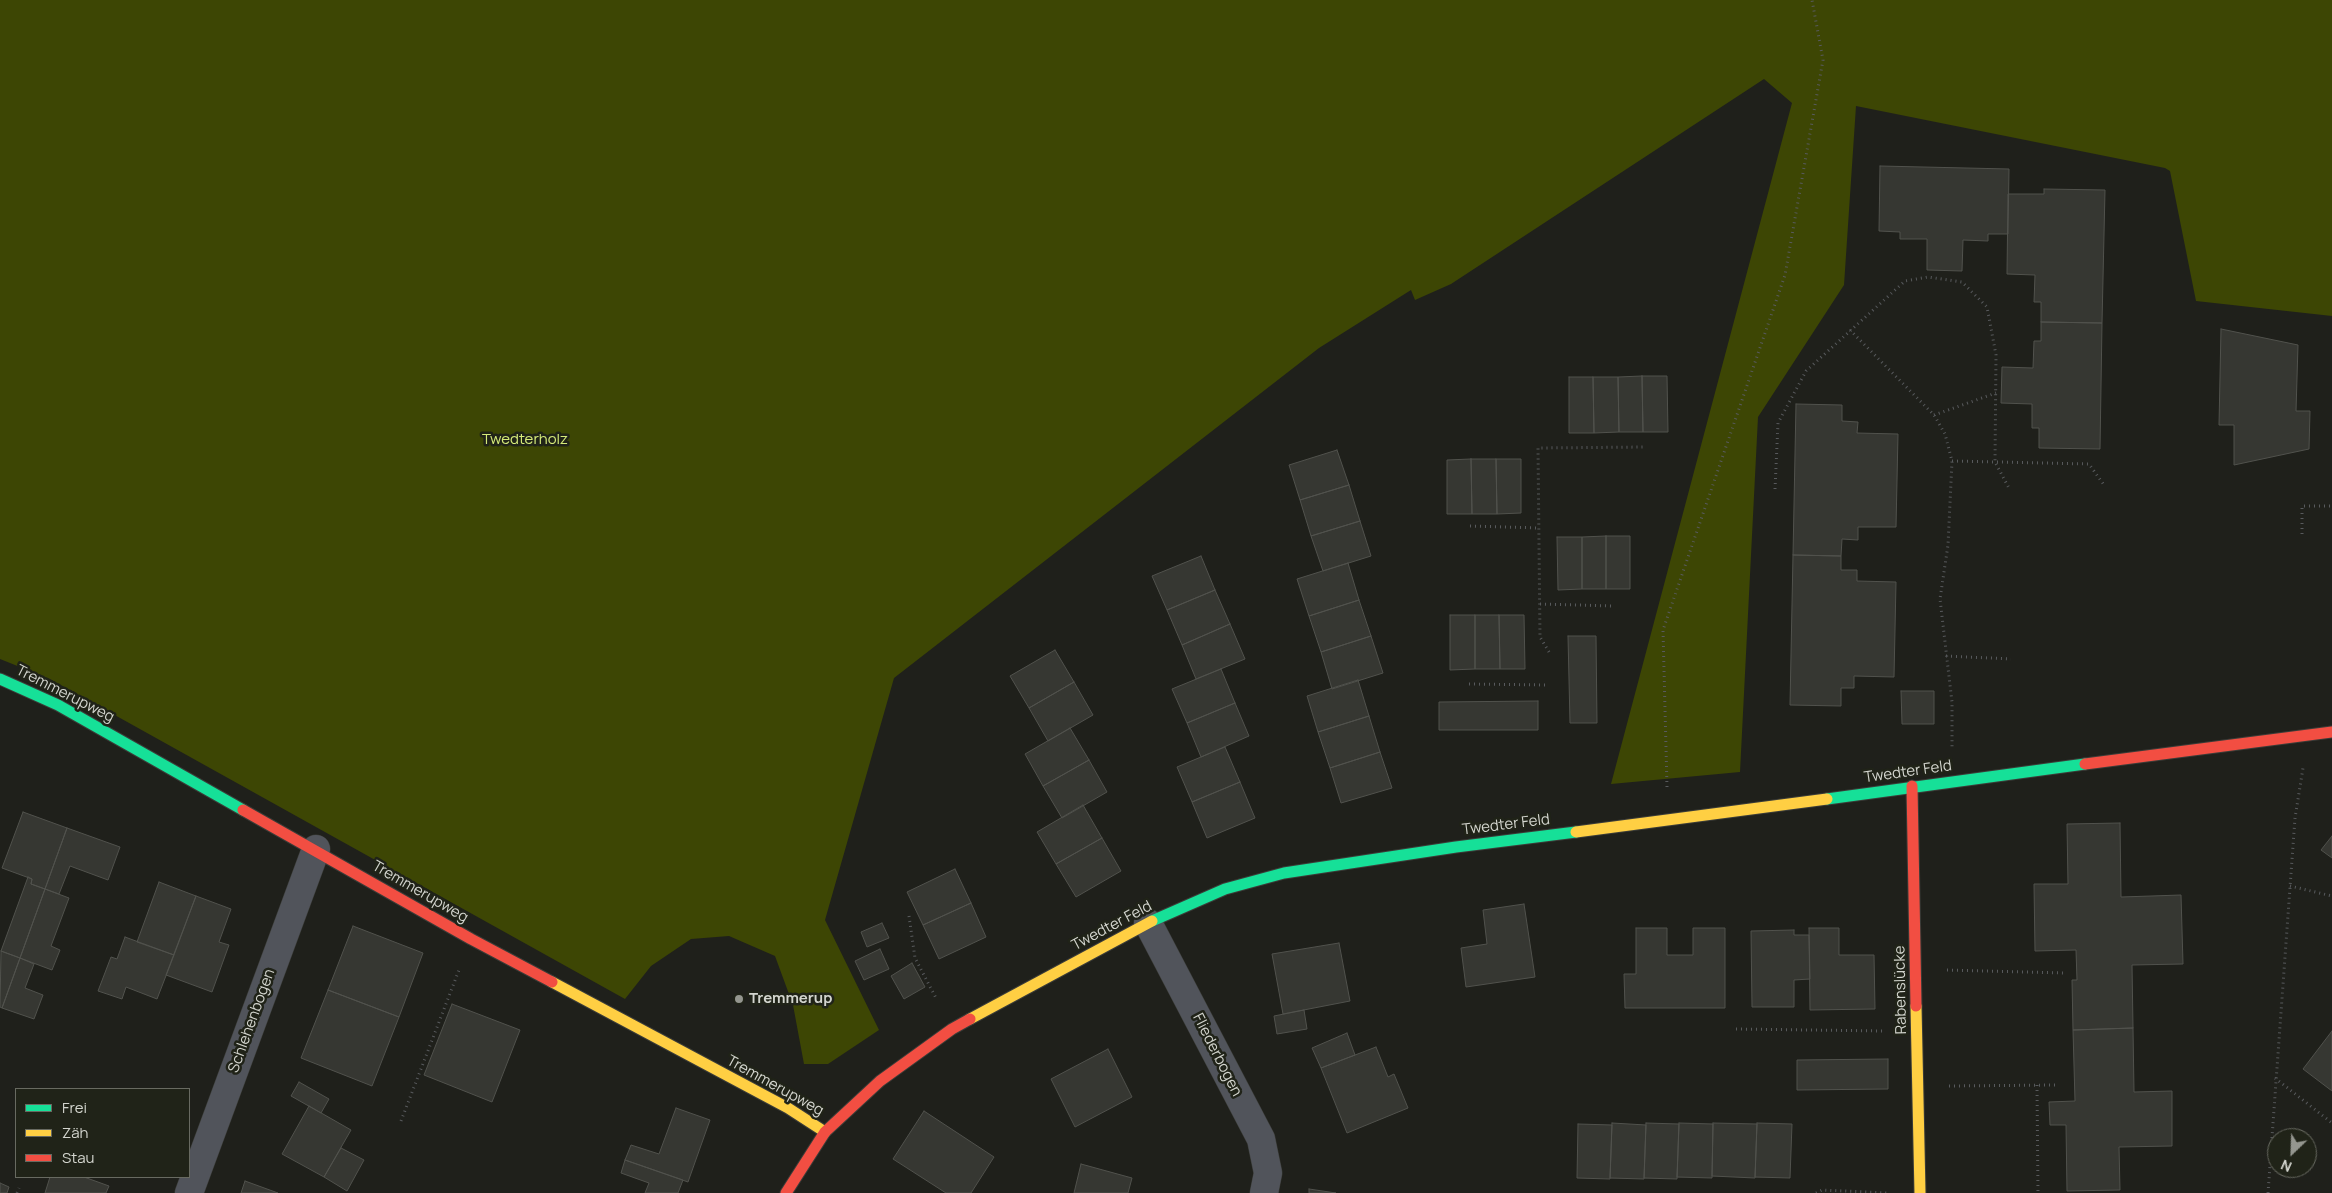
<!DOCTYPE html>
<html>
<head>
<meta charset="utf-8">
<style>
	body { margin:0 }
	#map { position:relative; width:2332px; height:1193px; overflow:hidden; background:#1f201b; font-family:Manrope,sans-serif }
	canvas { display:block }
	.legend { position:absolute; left:15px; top:1088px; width:175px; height:90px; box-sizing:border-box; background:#202318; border:1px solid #686a61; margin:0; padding:6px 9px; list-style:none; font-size:15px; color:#d3d5ce }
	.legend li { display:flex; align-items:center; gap:10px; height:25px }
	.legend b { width:25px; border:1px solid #686a61 }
	.north { position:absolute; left:2267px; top:1128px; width:50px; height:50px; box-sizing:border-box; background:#202318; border:1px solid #686a61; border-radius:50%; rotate:204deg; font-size:14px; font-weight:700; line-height:20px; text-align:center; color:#d3d5ce }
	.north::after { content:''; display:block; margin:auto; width:18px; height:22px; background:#94968f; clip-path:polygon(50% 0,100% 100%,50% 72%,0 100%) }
</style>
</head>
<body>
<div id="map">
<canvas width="2332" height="1193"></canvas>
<ul class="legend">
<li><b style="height:6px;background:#16e098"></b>Frei</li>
<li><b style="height:6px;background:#ffcf43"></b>Zäh</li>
<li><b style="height:6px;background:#f24e42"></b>Stau</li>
</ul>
<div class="north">N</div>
</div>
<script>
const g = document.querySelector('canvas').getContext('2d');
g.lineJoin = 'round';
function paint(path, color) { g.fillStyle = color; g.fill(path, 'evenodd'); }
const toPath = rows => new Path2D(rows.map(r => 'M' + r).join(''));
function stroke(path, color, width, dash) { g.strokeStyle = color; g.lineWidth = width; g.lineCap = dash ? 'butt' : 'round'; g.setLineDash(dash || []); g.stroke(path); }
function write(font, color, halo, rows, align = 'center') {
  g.font = font + ' Manrope,sans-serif'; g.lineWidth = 5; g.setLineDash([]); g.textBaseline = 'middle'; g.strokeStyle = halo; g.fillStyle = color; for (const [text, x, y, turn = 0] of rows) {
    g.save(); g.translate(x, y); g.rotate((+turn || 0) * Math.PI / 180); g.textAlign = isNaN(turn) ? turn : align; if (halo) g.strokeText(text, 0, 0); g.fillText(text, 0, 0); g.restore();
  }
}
const green = toPath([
	[0,0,2332,0,2332,316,2196,301,2170,171,2165,168,1856,106,1844,285,1758,417,1740,772,1611,784,1792,103,1764,79,1451,284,1415,300,1411,290,1319,348,894,678,825,920,879,1030,828,1064,804,1064,793,1005,775,956,729,936,691,939,651,966,625,999,50,679,0,659]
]);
const building = toPath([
	[1880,166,2009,169,2008,234,1988,234,1988,241,1963,240,1962,271,1927,270,1927,239,1900,239,1900,232,1879,231,1880,166],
	[2044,189,2105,190,2102,323,2041,322,2041,302,2034,302,2035,275,2007,274,2008,194,2044,194,2044,189],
	[2041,322,2102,323,2100,449,2039,448,2039,428,2032,428,2032,404,2001,403,2002,367,2033,368,2034,341,2041,341,2041,322],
	[2221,329,2298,345,2296,411,2310,411,2309,449,2234,465,2234,425,2219,425,2221,329],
	[1642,376,1667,376,1668,432,1643,432,1642,376],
	[1642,376,1643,432,1619,432,1618,377,1642,376],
	[1569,377,1593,377,1594,433,1569,433,1569,377],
	[1593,377,1618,377,1619,432,1594,433,1593,377],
	[1796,404,1842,405,1842,421,1858,422,1857,433,1898,434,1896,527,1858,527,1858,540,1842,539,1841,556,1793,555,1796,404],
	[1337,450,1349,485,1300,500,1289,465,1337,450],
	[1471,459,1496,459,1497,514,1472,514,1471,459],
	[1471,459,1472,514,1447,514,1447,460,1471,459],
	[1496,459,1521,459,1521,513,1497,514,1496,459],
	[1349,485,1360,521,1311,536,1300,500,1349,485],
	[1360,521,1371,556,1323,571,1311,536,1360,521],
	[1606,536,1630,536,1630,589,1606,589,1606,536],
	[1606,536,1606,589,1582,589,1582,537,1606,536],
	[1557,537,1582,537,1582,589,1558,590,1557,537],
	[1793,555,1841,556,1841,570,1857,570,1857,581,1896,582,1894,677,1854,676,1854,688,1841,688,1841,706,1790,705,1793,555],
	[1201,556,1215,590,1167,610,1152,576,1201,556],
	[1348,563,1359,600,1309,616,1297,579,1348,563],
	[1215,590,1230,624,1182,645,1167,610,1215,590],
	[1359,600,1371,636,1321,652,1309,616,1359,600],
	[1450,615,1475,615,1475,669,1450,670,1450,615],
	[1475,615,1499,615,1500,669,1475,669,1475,615],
	[1499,615,1524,615,1525,669,1500,669,1499,615],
	[1230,624,1245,659,1196,679,1182,645,1230,624],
	[1371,636,1383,673,1332,689,1321,652,1371,636],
	[1568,636,1596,636,1597,723,1570,723,1568,636],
	[1055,650,1074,682,1029,708,1010,676,1055,650],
	[1221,669,1235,703,1187,723,1172,689,1221,669],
	[1358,680,1369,716,1318,732,1307,696,1358,680],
	[1074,682,1093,715,1048,741,1029,708,1074,682],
	[1901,691,1934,691,1934,724,1902,724,1901,691],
	[1538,701,1538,730,1439,730,1439,702,1538,701],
	[1235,703,1249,736,1201,757,1187,723,1235,703],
	[1369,716,1380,752,1330,768,1318,732,1369,716],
	[1070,728,1089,760,1043,786,1025,754,1070,728],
	[1225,747,1240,782,1192,802,1177,767,1225,747],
	[1380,752,1392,788,1341,803,1330,768,1380,752],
	[1089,760,1107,792,1062,818,1043,786,1089,760],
	[1240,782,1255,818,1207,838,1192,802,1240,782],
	[1083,805,1102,838,1056,864,1037,832,1083,805],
	[23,812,67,828,45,889,31,884,32,879,2,868,23,812],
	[2120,823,2121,897,2181,895,2183,964,2132,965,2133,1028,2073,1030,2072,980,2077,980,2076,950,2035,951,2034,884,2068,884,2067,824,2120,823],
	[67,828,120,847,108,880,70,866,59,894,45,889,67,828],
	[2332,836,2332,858,2321,850,2332,836],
	[1102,838,1121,871,1076,897,1056,864,1102,838],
	[955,869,971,903,923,925,907,892,955,869],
	[28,877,32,879,31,884,45,889,20,958,1,951,28,877],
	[159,882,196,896,174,955,137,942,159,882],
	[45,889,69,898,51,946,60,950,52,970,20,958,45,889],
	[196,896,231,909,219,942,229,945,212,992,166,975,196,896],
	[971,903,986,937,939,959,923,925,971,903],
	[1524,904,1535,977,1466,987,1461,948,1487,944,1483,910,1524,904],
	[882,923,889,938,867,947,861,932,882,923],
	[353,926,423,953,399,1017,328,990,353,926],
	[1636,928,1667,928,1667,955,1693,955,1693,928,1725,928,1725,1008,1625,1008,1624,974,1636,974,1636,928],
	[1809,928,1839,928,1839,955,1874,955,1875,1009,1810,1010,1809,928],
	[1794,930,1794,935,1809,935,1810,979,1794,980,1794,1007,1752,1007,1751,931,1794,930],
	[125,937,174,955,157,999,126,987,122,999,98,991,111,957,117,959,125,937],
	[1339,943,1350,1001,1283,1014,1272,954,1339,943],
	[880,949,889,969,864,980,855,961,880,949],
	[1,951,20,958,2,1008,0,1007,1,951],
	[20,958,34,964,25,988,43,995,34,1019,2,1008,20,958],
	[912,963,925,987,904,999,891,976,912,963],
	[328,990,399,1017,372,1086,301,1058,328,990],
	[452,1004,520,1030,492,1102,424,1075,452,1004],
	[1304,1010,1307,1029,1277,1034,1274,1016,1304,1010],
	[2133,1028,2134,1092,2172,1091,2172,1146,2119,1147,2120,1190,2067,1191,2066,1125,2050,1125,2049,1102,2075,1101,2073,1030,2133,1028],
	[2332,1031,2332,1091,2303,1069,2332,1031],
	[1347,1033,1355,1055,1321,1068,1312,1048,1347,1033],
	[1376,1047,1388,1077,1394,1074,1408,1108,1347,1133,1321,1068,1376,1047],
	[1108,1049,1132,1097,1075,1127,1051,1079,1108,1049],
	[1888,1059,1888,1089,1797,1090,1797,1060,1888,1059],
	[299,1082,329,1099,321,1113,291,1096,299,1082],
	[309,1106,351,1130,324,1177,282,1154,309,1106],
	[676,1108,710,1120,688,1182,625,1160,631,1145,659,1154,676,1108],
	[924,1111,994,1157,971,1193,946,1193,893,1159,924,1111],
	[1612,1123,1646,1125,1644,1179,1610,1178,1612,1123],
	[1646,1123,1679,1124,1677,1179,1644,1178,1646,1123],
	[1679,1123,1713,1124,1712,1178,1677,1177,1679,1123],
	[1713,1123,1757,1124,1755,1178,1712,1176,1713,1123],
	[1757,1123,1792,1124,1790,1178,1755,1177,1757,1123],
	[1578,1124,1612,1125,1610,1179,1577,1178,1578,1124],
	[341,1148,364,1160,347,1191,324,1177,341,1148],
	[625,1160,683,1180,678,1193,645,1193,649,1183,621,1173,625,1160],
	[1081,1164,1132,1178,1128,1193,1074,1193,1081,1164],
	[50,1177,84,1177,109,1186,106,1193,45,1193,50,1177],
	[245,1181,278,1193,241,1193,245,1181],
	[0,1183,9,1187,7,1193,0,1193,0,1183],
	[1309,1189,1336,1193,1309,1193,1309,1189]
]);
const path = toPath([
	[1850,330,1934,415,1945,434,1952,461,1948,545,1940,599,1952,702,1952,748],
	[1934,415,1996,393],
	[1952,461,2089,464,2104,485],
	[1775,489,1778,423,1806,371,1905,281,1928,277,1962,282,1987,307,1996,355,1995,462,2010,490],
	[1470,526,1539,528],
	[2302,534,2302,506,2332,506],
	[1540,604,1613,606],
	[1549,652,1540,637,1538,448,1645,447],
	[1946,656,2011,659],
	[1469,684,1549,685],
	[1667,787,1663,630,1785,275,1823,60,1812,0],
	[2290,886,2332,896],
	[909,916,915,958,937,1000],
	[1947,970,2065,973],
	[1736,1029,1884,1031],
	[2275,1078,2332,1123],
	[2037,1085,2038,1193],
	[1949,1086,2056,1085],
	[401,1121,459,970],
	[17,1193,19,1188],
	[1816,1193,1822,1190,1887,1193],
	[2268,1193,2295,818,2303,768]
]);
const street = toPath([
	[1148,923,1261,1139,1268,1173,1264,1193],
	[189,1193,316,849]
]);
const fast = toPath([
	[0,679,58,705,243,810],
	[1827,799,2085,764],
	[1152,921,1225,889,1284,873,1456,847,1576,832]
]);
const slow = toPath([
	[1576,832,1827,799],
	[552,982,788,1108,825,1132],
	[1916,1006,1920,1193],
	[970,1019,1152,921]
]);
const jam = toPath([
	[2085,764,2332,732],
	[1912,786,1916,1006],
	[243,810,471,939,552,982],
	[786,1193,825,1132,880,1081,952,1029,970,1019]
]);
const markers = [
	[739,999,5,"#94968f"]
];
const parkNames = [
	["Twedterholz",525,440]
];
const streetNames = [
	["Tremmerupweg",65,694,27],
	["Twedter Feld",1908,772,-8],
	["Twedter Feld",1506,825,-7],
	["Tremmerupweg",420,892,30],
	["Twedter Feld",1112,926,-28],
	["Rabenslücke",1901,990,-91],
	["Schlehenbogen",252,1021,-70],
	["Fliederbogen",1217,1055,63],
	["Tremmerupweg",775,1086,29]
];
const poiNames = [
	["Tremmerup",749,999]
];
paint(green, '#3d4604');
paint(building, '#363732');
stroke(building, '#51524d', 1);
stroke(street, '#3b3c38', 29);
stroke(fast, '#3b3c38', 13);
stroke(slow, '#3b3c38', 13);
stroke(jam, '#3b3c38', 13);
stroke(path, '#585a5d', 3, [1, 4]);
stroke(street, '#51545b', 28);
stroke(fast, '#16e098', 11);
stroke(slow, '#ffcf43', 11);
stroke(jam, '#f24e42', 11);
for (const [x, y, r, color] of markers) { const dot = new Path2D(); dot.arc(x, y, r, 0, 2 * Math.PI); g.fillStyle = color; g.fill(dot); stroke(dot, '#202318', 2); }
write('15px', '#d5ea79', '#202318', parkNames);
write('15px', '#d3d5ce', '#202318', streetNames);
write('bold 15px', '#d3d5ce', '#202318', poiNames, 'left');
</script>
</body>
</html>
